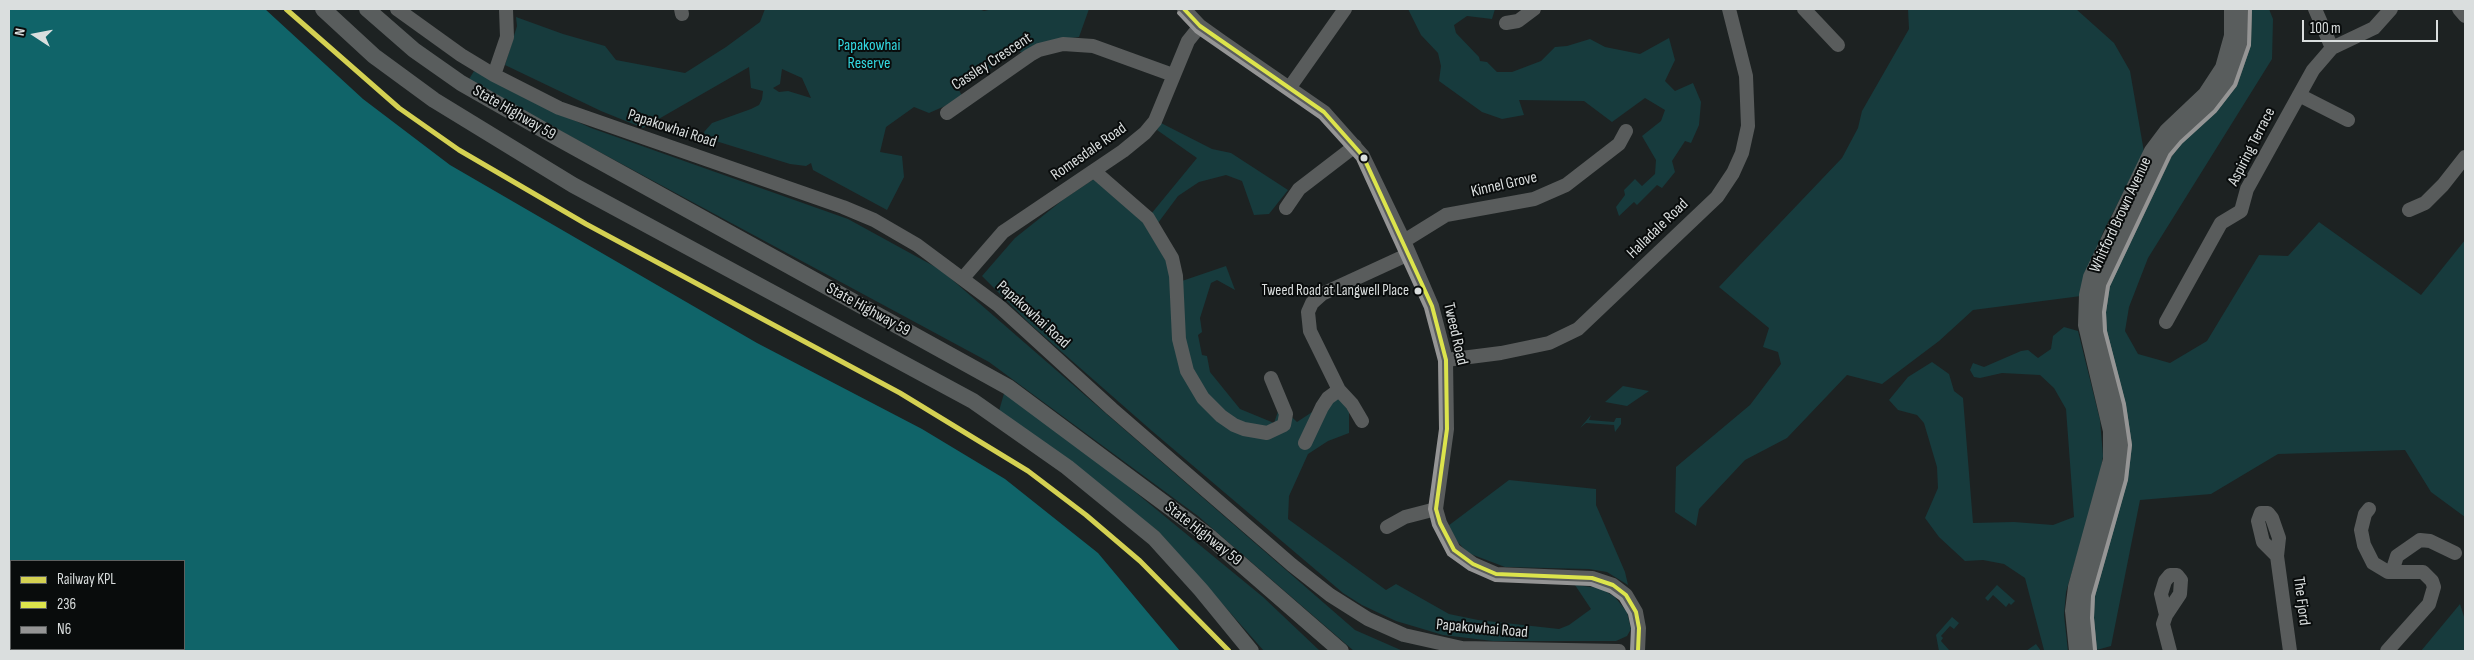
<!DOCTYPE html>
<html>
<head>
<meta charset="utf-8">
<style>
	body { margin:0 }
	#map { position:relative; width:2474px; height:660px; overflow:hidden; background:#1d2222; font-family:"Sofia Sans Condensed",sans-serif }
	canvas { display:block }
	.frame { position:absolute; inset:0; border:10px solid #dadede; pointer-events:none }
	.legend { position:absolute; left:10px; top:560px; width:175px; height:90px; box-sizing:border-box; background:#090c0c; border:1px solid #5d6060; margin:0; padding:6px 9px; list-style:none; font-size:15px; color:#dadede }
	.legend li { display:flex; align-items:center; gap:10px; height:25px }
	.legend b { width:25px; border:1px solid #5d6060 }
	.north { position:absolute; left:10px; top:10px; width:50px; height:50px; -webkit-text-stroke:4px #090c0c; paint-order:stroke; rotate:281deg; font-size:14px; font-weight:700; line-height:20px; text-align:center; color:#dadede }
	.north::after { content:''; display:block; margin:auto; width:18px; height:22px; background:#dadede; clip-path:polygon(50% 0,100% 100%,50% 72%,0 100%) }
	.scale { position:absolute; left:2302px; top:20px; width:136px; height:22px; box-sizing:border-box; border:2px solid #dadede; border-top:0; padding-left:6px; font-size:15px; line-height:18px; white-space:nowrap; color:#dadede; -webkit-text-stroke:4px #090c0c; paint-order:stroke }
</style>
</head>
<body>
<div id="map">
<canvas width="2474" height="660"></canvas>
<div class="frame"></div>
<ul class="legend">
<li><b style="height:6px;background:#d4d152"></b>Railway KPL</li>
<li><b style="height:6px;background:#dce44c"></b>236</li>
<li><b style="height:6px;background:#959595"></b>N6</li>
</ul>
<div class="north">N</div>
<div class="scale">100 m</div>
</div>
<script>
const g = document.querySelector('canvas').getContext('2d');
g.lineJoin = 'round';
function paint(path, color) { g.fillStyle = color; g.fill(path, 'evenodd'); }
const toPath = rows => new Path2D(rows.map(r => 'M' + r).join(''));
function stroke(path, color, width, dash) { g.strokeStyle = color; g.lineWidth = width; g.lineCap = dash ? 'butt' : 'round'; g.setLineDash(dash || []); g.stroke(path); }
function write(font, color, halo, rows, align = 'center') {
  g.font = font + ' "Sofia Sans Condensed",sans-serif'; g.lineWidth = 4; g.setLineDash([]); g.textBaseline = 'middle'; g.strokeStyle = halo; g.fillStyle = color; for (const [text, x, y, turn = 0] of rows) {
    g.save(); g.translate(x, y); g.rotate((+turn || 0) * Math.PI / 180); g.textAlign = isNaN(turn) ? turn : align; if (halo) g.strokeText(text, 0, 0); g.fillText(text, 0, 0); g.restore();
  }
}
const green = toPath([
	[765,9,979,9,984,11,993,9,1089,9,1079,37,1062,39,1023,53,1017,50,959,90,962,96,954,102,929,113,914,107,886,127,880,152,902,156,904,177,887,210,813,170,811,163,806,166,790,164,706,138,704,132,712,123,751,109,759,105,762,99,763,91,751,88,749,67,643,128,601,111,505,65,517,26,516,17,563,34,605,46,616,60,685,73,726,47,760,22],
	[782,69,802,78,811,98,788,91,779,92,773,88,780,84],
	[1408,9,1495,9,1492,19,1467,16,1454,25,1456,33,1479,57,1480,61,1487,62,1497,72,1512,72,1541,61,1555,47,1567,46,1590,39,1605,47,1640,54,1669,38,1675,60,1665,81,1675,91,1693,83,1701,102,1699,125,1691,143,1685,141,1672,161,1675,172,1662,188,1657,185,1637,205,1634,202,1619,216,1616,207,1625,195,1624,190,1635,179,1642,186,1655,174,1656,160,1642,136,1661,121,1665,110,1645,98,1612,122,1584,101,1519,100,1524,115,1502,119,1482,112,1439,81,1441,66,1438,53,1421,35],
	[1908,9,2076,9,2114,43,2130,71,2144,152,2104,230,2088,269,2081,296,1973,310,1939,341,1882,384,1847,375,1787,438,1745,460,1699,509,1696,526,1675,512,1676,467,1750,405,1781,364,1778,352,1763,347,1769,328,1719,287,1842,158,1858,128,1862,111,1909,29],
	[2248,9,2269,9,2273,19,2272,59,2148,258,2129,307,2125,331,2138,354,2170,363,2207,341,2259,255,2288,256,2319,222,2421,295,2465,240,2465,517,2431,492,2405,450,2278,454,2211,494,2140,500,2111,646,2093,651,2089,612,2117,502,2102,334,2111,272],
	[474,71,541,105,591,128,848,219,941,270,1355,630,1403,651,1354,651,1198,516,989,362,468,81],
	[1161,123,1212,149,1231,153,1288,190,1269,214,1254,215,1242,181,1226,175,1199,182,1178,196,1158,223,1151,214,1197,158,1157,130],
	[1094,179,1143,222,1179,282,1226,266,1235,290,1217,280,1211,283,1200,318,1202,332,1198,335,1202,355,1207,356,1210,372,1240,409,1274,423,1280,406,1297,422,1338,395,1349,412,1349,433,1328,441,1308,454,1289,496,1288,519,1386,590,1396,584,1449,614,1478,620,1559,629,1569,625,1591,609,1575,585,1600,588,1615,597,1627,612,1631,629,1627,636,1616,641,1493,641,1443,635,1396,621,1362,605,1343,593,1152,431,1030,324,982,276,1015,238,1064,199],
	[2064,327,2078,331,2100,420,2103,456,2099,481,2066,592,2064,615,2068,651,2026,651,2036,644,2041,651,2044,650,2025,578,2004,564,1983,560,1965,561,1939,537,1925,518,1938,488,1937,467,1924,423,1917,415,1898,410,1889,400,1908,377,1932,362,1949,374,1954,391,1963,398,1973,523,2014,522,2053,525,2074,517,2066,409,2054,388,2040,375,2002,373,1980,378,1974,377,1970,370,1973,363,1984,367,2021,351,2028,350,2038,358,2051,349,2053,336],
	[1623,386,1649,391,1627,406,1605,402],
	[1005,390,1112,473,1263,597,1320,651,1264,651,1158,531,999,411],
	[1591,415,1589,420,1614,422,1616,418,1621,418,1621,424,1615,432,1614,425,1586,423,1580,428],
	[1509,480,1596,489,1596,505,1625,572,1628,585,1607,572,1589,569,1505,567,1468,553,1452,536,1448,526],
	[1997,585,2015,601,2011,605,2009,603,2006,607,1993,595,1988,601,1985,598],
	[2460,604,2465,620,2465,651,2421,651],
	[1952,617,1959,623,1954,629,1950,626,1941,636,1943,638,1941,641,1949,650,1939,651,1936,635]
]);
const water = toPath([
	[9,9,265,9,363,99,450,165,757,343,922,429,1005,479,1098,553,1180,651,9,651],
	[11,561,184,561,184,649,11,649]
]);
const minor = toPath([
	[397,9,461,55,494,75,559,108,843,207,874,220,917,245,999,306,1112,409,1292,565,1330,595,1368,619,1404,635,1462,648,1619,651],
	[681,9,682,14],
	[1184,9,1200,26,1221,41,1324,112,1363,156,1404,241,1432,306,1446,360,1447,429,1436,509,1440,523,1454,550,1473,564,1496,574,1592,578,1613,585,1626,595,1636,612,1639,628,1638,651],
	[1804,9,1838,45],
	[2315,9,2332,48],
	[2459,9,2465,16],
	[1506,23,1518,21,1534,9],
	[494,75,507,37,506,9],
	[1290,87,1345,9],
	[2299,95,2348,120],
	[947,113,1030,55,1039,50,1063,44,1093,46,1173,75],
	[1094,171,1148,218,1172,258,1176,276,1179,339,1187,371,1203,398,1221,416,1234,425,1244,429,1267,433,1284,425,1286,414,1271,378],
	[1286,208,1299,189,1355,146],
	[2409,210,2425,203,2443,185,2465,157],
	[1404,241,1446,215,1534,199,1566,185,1619,144,1626,131],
	[963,278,1003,232,1123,151,1145,133,1155,121,1188,41,1200,26],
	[2166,322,2221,223,2241,211,2247,189,2313,70,2332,48,2374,28,2391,9],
	[1446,360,1501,353,1549,343,1578,329,1717,197,1733,173,1742,153,1748,126,1746,76,1729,9],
	[1339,390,1352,404,1362,421],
	[1305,443,1322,407,1328,398,1339,390,1310,331,1308,312,1312,303,1322,294,1409,254],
	[2369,509,2365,514,2361,530,2364,545,2373,563,2388,572,2423,572,2432,581,2434,587,2429,604,2387,651],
	[1387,527,1405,517,1436,509],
	[2277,556,2263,542,2258,521,2261,513,2268,513,2272,518,2279,538,2277,556,2290,651],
	[2392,572,2397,556,2420,540,2430,541,2455,553],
	[2166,615,2161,594,2165,581,2170,575,2177,575,2181,580,2180,594,2166,615,2163,624,2170,651]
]);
const major = toPath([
	[323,9,374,56,434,100,573,185,973,401,1067,467,1154,538,1201,590,1251,651],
	[367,9,414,50,461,83,554,136,1008,387,1211,538,1341,651],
	[2077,651,2073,611,2076,587,2111,460,2111,431,2086,325,2087,295,2091,277,2152,151,2167,131,2206,94,2223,68,2232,36,2232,9],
	[2089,651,2086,618,2087,595,2120,478,2124,445,2118,406,2099,332,2098,312,2102,284,2165,152,2176,138,2210,107,2230,82,2243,44,2244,9]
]);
const bus1 = toPath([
	[1184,9,1200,26,1324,112,1363,156,1432,306,1446,360,1447,429,1436,509,1440,523,1454,550,1473,564,1496,574,1592,578,1613,585,1626,595,1636,612,1639,628,1638,651]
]);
const bus2 = toPath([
	[1179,13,1196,31,1320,117,1358,159,1426,308,1440,361,1441,429,1430,509,1434,525,1449,554,1470,569,1495,580,1591,584,1610,591,1621,599,1630,614,1633,628,1632,651],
	[2095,650,2092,618,2093,596,2126,480,2130,445,2124,404,2105,331,2104,312,2108,286,2170,155,2181,142,2215,111,2235,85,2249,45,2250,9]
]);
const rail1 = toPath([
	[286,9,399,108,459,150,586,224,900,393,1028,471,1086,515,1140,561,1229,651]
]);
const markers = [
	[1364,158,4.5,"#dadede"],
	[1418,291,4.5,"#dadede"]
];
const busNames = [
	["Tweed Road at Langwell Place",1409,291]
];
const parkNames = [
	["Papakowhai",869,46],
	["Reserve",869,64]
];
const streetNames = [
	["Cassley Crescent",992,62,-33],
	["State Highway 59",514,113,30],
	["Papakowhai Road",672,129,18],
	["Aspiring Terrace",2252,147,-63],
	["Romesdale Road",1089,152,-35],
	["Kinnel Grove",1504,185,-13],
	["Whitford Brown Avenue",2121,215,-65],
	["Halladale Road",1658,229,-44],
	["State Highway 59",868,310,29],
	["Papakowhai Road",1033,315,42],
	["Tweed Road",1455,334,77],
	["State Highway 59",1203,534,38],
	["The Fjord",2301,601,83],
	["Papakowhai Road",1482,629,5]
];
paint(green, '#173b3d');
paint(water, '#106469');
stroke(minor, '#595c5c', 14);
stroke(major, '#595d5d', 16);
stroke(bus1, '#dce44c', 4);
stroke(bus2, '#959595', 4);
stroke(rail1, '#d4d152', 5);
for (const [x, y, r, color] of markers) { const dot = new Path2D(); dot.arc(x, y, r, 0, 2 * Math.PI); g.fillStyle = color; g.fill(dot); stroke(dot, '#090c0c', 2); }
write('15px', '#dadede', '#090c0c', busNames, 'right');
write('16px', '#33d8e1', '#090c0c', parkNames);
write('16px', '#dadede', '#090c0c', streetNames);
</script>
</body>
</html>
